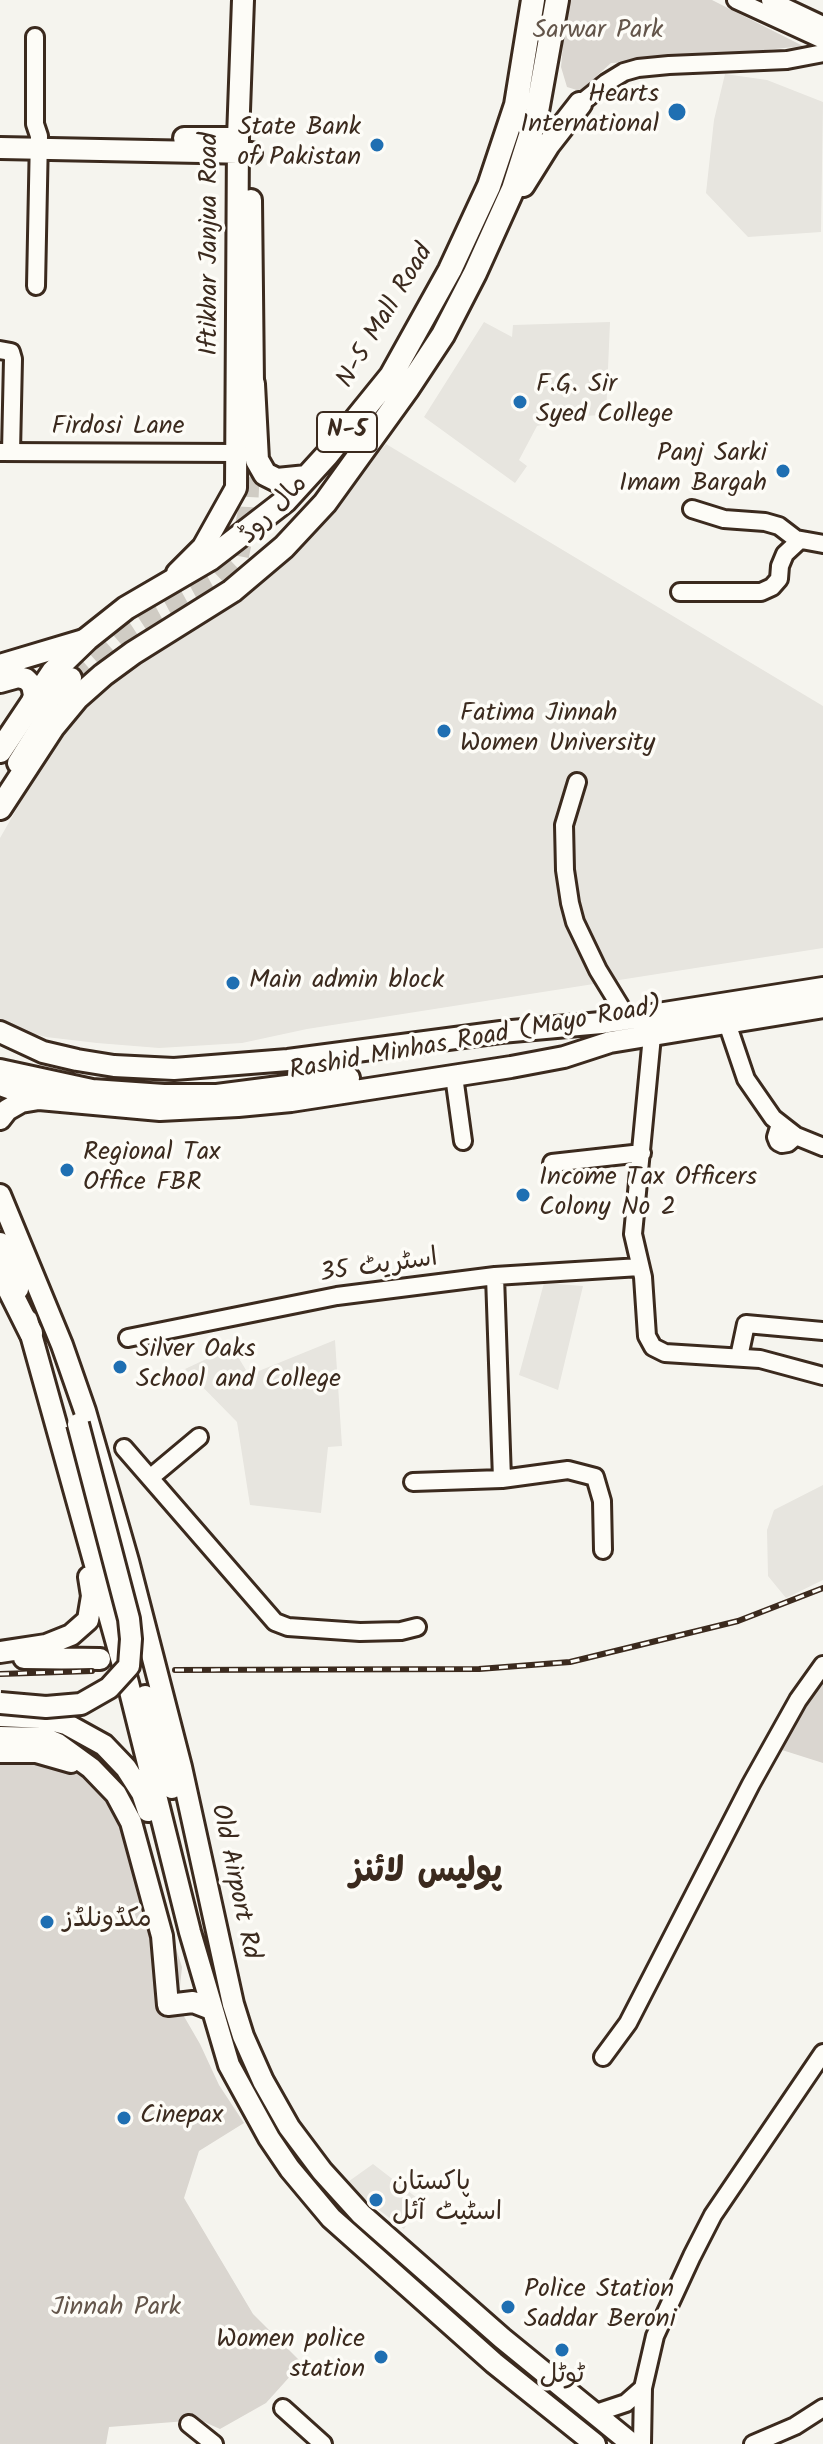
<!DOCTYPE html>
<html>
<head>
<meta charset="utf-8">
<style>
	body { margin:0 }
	canvas { display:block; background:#f5f4ee }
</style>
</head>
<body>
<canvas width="823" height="2444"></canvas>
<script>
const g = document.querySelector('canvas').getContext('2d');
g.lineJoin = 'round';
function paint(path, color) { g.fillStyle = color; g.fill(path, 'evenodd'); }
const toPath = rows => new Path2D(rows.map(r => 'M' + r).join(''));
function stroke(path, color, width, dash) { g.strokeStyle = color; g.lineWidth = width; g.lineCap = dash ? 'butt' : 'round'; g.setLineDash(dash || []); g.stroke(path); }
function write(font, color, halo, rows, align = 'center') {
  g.font = font + ' Kalam,"Playpen Sans Arabic",sans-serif'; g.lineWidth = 7; g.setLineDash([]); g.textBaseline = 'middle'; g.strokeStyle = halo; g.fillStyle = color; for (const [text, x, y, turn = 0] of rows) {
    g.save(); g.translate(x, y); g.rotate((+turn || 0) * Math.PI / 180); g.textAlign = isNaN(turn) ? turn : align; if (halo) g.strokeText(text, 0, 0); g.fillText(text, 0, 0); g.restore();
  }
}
const built = toPath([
	[725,74,767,80,823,102,821,232,748,237,706,193,714,120],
	[484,322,512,337,513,325,610,322,606,415,581,416,537,426,519,460,527,466,515,483,424,417],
	[386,444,823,706,823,948,307,1029,242,1043,159,1048,97,1043,46,1037,0,1025,0,838,47,756,85,705,128,669,222,610,275,570,322,520],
	[544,1283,583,1286,558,1390,519,1375],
	[335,1340,342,1446,328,1447,321,1513,250,1505,237,1422,185,1369,232,1347,249,1375],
	[823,1485,823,1580,786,1598,768,1576,767,1530,774,1510],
	[373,2164,421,2201,404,2229,345,2184]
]);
const green = toPath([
	[567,0,712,0,803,46,670,60,611,63,580,91,567,87,561,67],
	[823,1678,823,1763,782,1750,808,1695],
	[0,1721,60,1728,112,1766,138,1802,170,1930,182,1967,178,2006,200,2044,219,2085,244,2123,199,2151,184,2198,253,2314,302,2363,266,2403,220,2429,200,2420,109,2427,106,2444,0,2444]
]);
const majorTunnel = toPath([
	[71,678,117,638,149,617,219,579,238,561,248,511,251,444]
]);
const minor = toPath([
	[736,0,823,40],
	[770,0,823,25],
	[35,37,35,124,39,136,36,286],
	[580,104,606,83,624,72,638,68,669,65,787,60,823,53],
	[0,350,11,352,13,359,11,452],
	[0,452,236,453],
	[692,509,724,519,765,522,779,526,796,539,823,544],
	[680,592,761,592,772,587,779,579,780,566,785,554,800,540],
	[577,782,564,825,565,870,570,903,575,922,598,970,628,1019],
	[727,1023,746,1079,773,1118,796,1136,788,1143,782,1144,778,1142,776,1137,780,1124],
	[652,1036,633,1234,643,1277,647,1336,653,1347,665,1353,760,1359,823,1376],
	[454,1076,463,1141],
	[796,1136,823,1147],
	[552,1163,642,1153],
	[495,1276,502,1479],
	[128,1338,337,1296,495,1276,640,1267],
	[739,1357,746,1324,823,1331],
	[124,1448,275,1622,288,1627,360,1632,401,1631,417,1627],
	[150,1478,199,1437],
	[413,1482,502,1479,568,1470,595,1477,602,1501,603,1550],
	[603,2057,628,2023,751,1784,798,1700,823,1665],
	[283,2408,323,2444],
	[596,2413,626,2403,643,2388],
	[189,2424,214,2444],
	[642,2444,643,2388,655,2336,692,2256,713,2215,823,2053],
	[753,2444,795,2426,823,2408]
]);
const major = toPath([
	[184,138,238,138],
	[0,148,251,153],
	[251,200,253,384],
	[177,573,203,547,236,488,238,138,243,0],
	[0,665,87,639],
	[0,682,18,677,26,679,32,685,34,695,32,703],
	[18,763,71,678],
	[0,1032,43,1052,77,1060,114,1066,174,1069,288,1060,501,1032,601,1023,823,988],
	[0,1070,92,1090,164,1095,217,1095,349,1078],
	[0,1085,39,1099],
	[0,1119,7,1110,21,1102,39,1099,160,1110,238,1106,291,1101,511,1067,564,1057,610,1042,823,1007],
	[0,1195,62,1345,85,1411,128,1561,181,1767,233,2004,243,2036,263,2081,289,2127,322,2171,361,2214,502,2338,632,2444],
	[0,1243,18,1289],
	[27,1320,128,1683,190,1932,229,2065,269,2138,290,2169,331,2218,494,2363,595,2444],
	[0,1652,46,1645,71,1635,88,1620,92,1596,89,1577],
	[24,1658,100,1659],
	[145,1696,172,1788],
	[0,1716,43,1718,66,1724,104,1745,126,1768,142,1793,148,1811],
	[0,1737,44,1738,58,1744,91,1768,116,1794,131,1822,162,1936,168,2005,193,2002,211,2009],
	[0,1752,36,1752,71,1762]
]);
const highway = toPath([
	[523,185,548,145,580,104],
	[253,384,257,460,265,474,277,480,307,477],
	[0,751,53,672,87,639,126,608,210,559,285,501,327,455,391,376,450,270,489,186,516,105,533,0],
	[0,808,53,727,77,698,103,675,133,653,232,591,284,547,325,503,408,388,443,335,475,273,513,189,536,117,557,0],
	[0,1271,31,1333]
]);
const rail = toPath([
	[175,1670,479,1669,570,1662,738,1621,823,1588],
	[0,1674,92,1671]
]);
const majorBridge = toPath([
	[0,1703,46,1707,81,1704,109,1688,129,1666,131,1639,129,1619,78,1424]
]);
const markers = [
	[677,112,10,"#1f6fb2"],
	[377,145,8,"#1f6fb2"],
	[520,402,8,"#1f6fb2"],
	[783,471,8,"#1f6fb2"],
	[444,731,8,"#1f6fb2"],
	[233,983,8,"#1f6fb2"],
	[67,1170,8,"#1f6fb2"],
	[523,1195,8,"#1f6fb2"],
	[120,1367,8,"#1f6fb2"],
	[47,1922,8,"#1f6fb2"],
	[124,2118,8,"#1f6fb2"],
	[376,2200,8,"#1f6fb2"],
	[508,2307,8,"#1f6fb2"],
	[562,2350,8,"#1f6fb2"],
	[381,2357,8,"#1f6fb2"]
];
const shields = [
	[347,432,60]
];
const shieldNames = [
	["N-5",347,432]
];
const parkNames = [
	["Sarwar Park",598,33],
	["Jinnah Park",116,2310]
];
const poiNames = [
	["Hearts",659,97,"right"],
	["International",659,127,"right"],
	["State Bank",361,130,"right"],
	["of Pakistan",361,160,"right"],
	["F.G. Sir",536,387],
	["Syed College",536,417],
	["Panj Sarki",767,456,"right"],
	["Imam Bargah",767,486,"right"],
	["Fatima Jinnah",460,716],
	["Women University",460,746],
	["Main admin block",249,983],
	["Regional Tax",83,1155],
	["Office FBR",83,1185],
	["Income Tax Officers",539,1180],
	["Colony No 2",539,1210],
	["Silver Oaks",136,1352],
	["School and College",136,1382],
	["مکڈونلڈز",63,1922],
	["Cinepax",140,2118],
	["پاکستان",392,2185],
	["اسٹیٹ آئل",392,2215],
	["Police Station",524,2292],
	["Saddar Beroni",524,2322],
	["Women police",365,2342,"right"],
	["station",365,2372,"right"],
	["ٹوٹل",562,2378,"center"]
];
const streetNames = [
	["Iftikhar Janjua Road",212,244,-90],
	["N-5 Mall Road",387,317,-59],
	["Firdosi Lane",118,429],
	["مال روڈ",275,511,-46],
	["Rashid Minhas Road (Mayo Road)",476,1041,-10],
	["اسٹریٹ 35",379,1268,-8],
	["Old Airport Rd",233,1882,78]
];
const districtNames = [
	["پولیس لائنز",426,1875]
];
paint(built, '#e7e5df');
paint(green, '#dad6d0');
stroke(majorTunnel, '#d0ccc4', 20, [20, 10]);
stroke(minor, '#3b2a1e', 22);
stroke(major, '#3b2a1e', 26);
stroke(highway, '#3b2a1e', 28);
stroke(minor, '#fdfcf7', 16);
stroke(major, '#fdfcf7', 20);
stroke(highway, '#fdfcf7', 22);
stroke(rail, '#3b2a1e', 6);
stroke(rail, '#fdfcf7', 3, [9]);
stroke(majorBridge, '#3b2a1e', 26, []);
stroke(majorBridge, '#fdfcf7', 20);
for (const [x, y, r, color] of markers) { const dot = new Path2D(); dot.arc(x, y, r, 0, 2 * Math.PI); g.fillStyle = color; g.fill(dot); stroke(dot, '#fdfcf7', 3); }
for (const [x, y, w] of shields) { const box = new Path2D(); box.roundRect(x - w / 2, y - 20, w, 40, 6); g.fillStyle = '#fdfcf7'; g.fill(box); stroke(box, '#3b2a1e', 2); }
write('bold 24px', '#3b2a1e', null, shieldNames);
write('26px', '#63554a', '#fdfcf7', parkNames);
write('26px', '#3b2a1e', '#fdfcf7', poiNames, 'left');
write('26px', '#3b2a1e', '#fdfcf7', streetNames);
write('bold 34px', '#3b2a1e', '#fdfcf7', districtNames);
</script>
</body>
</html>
